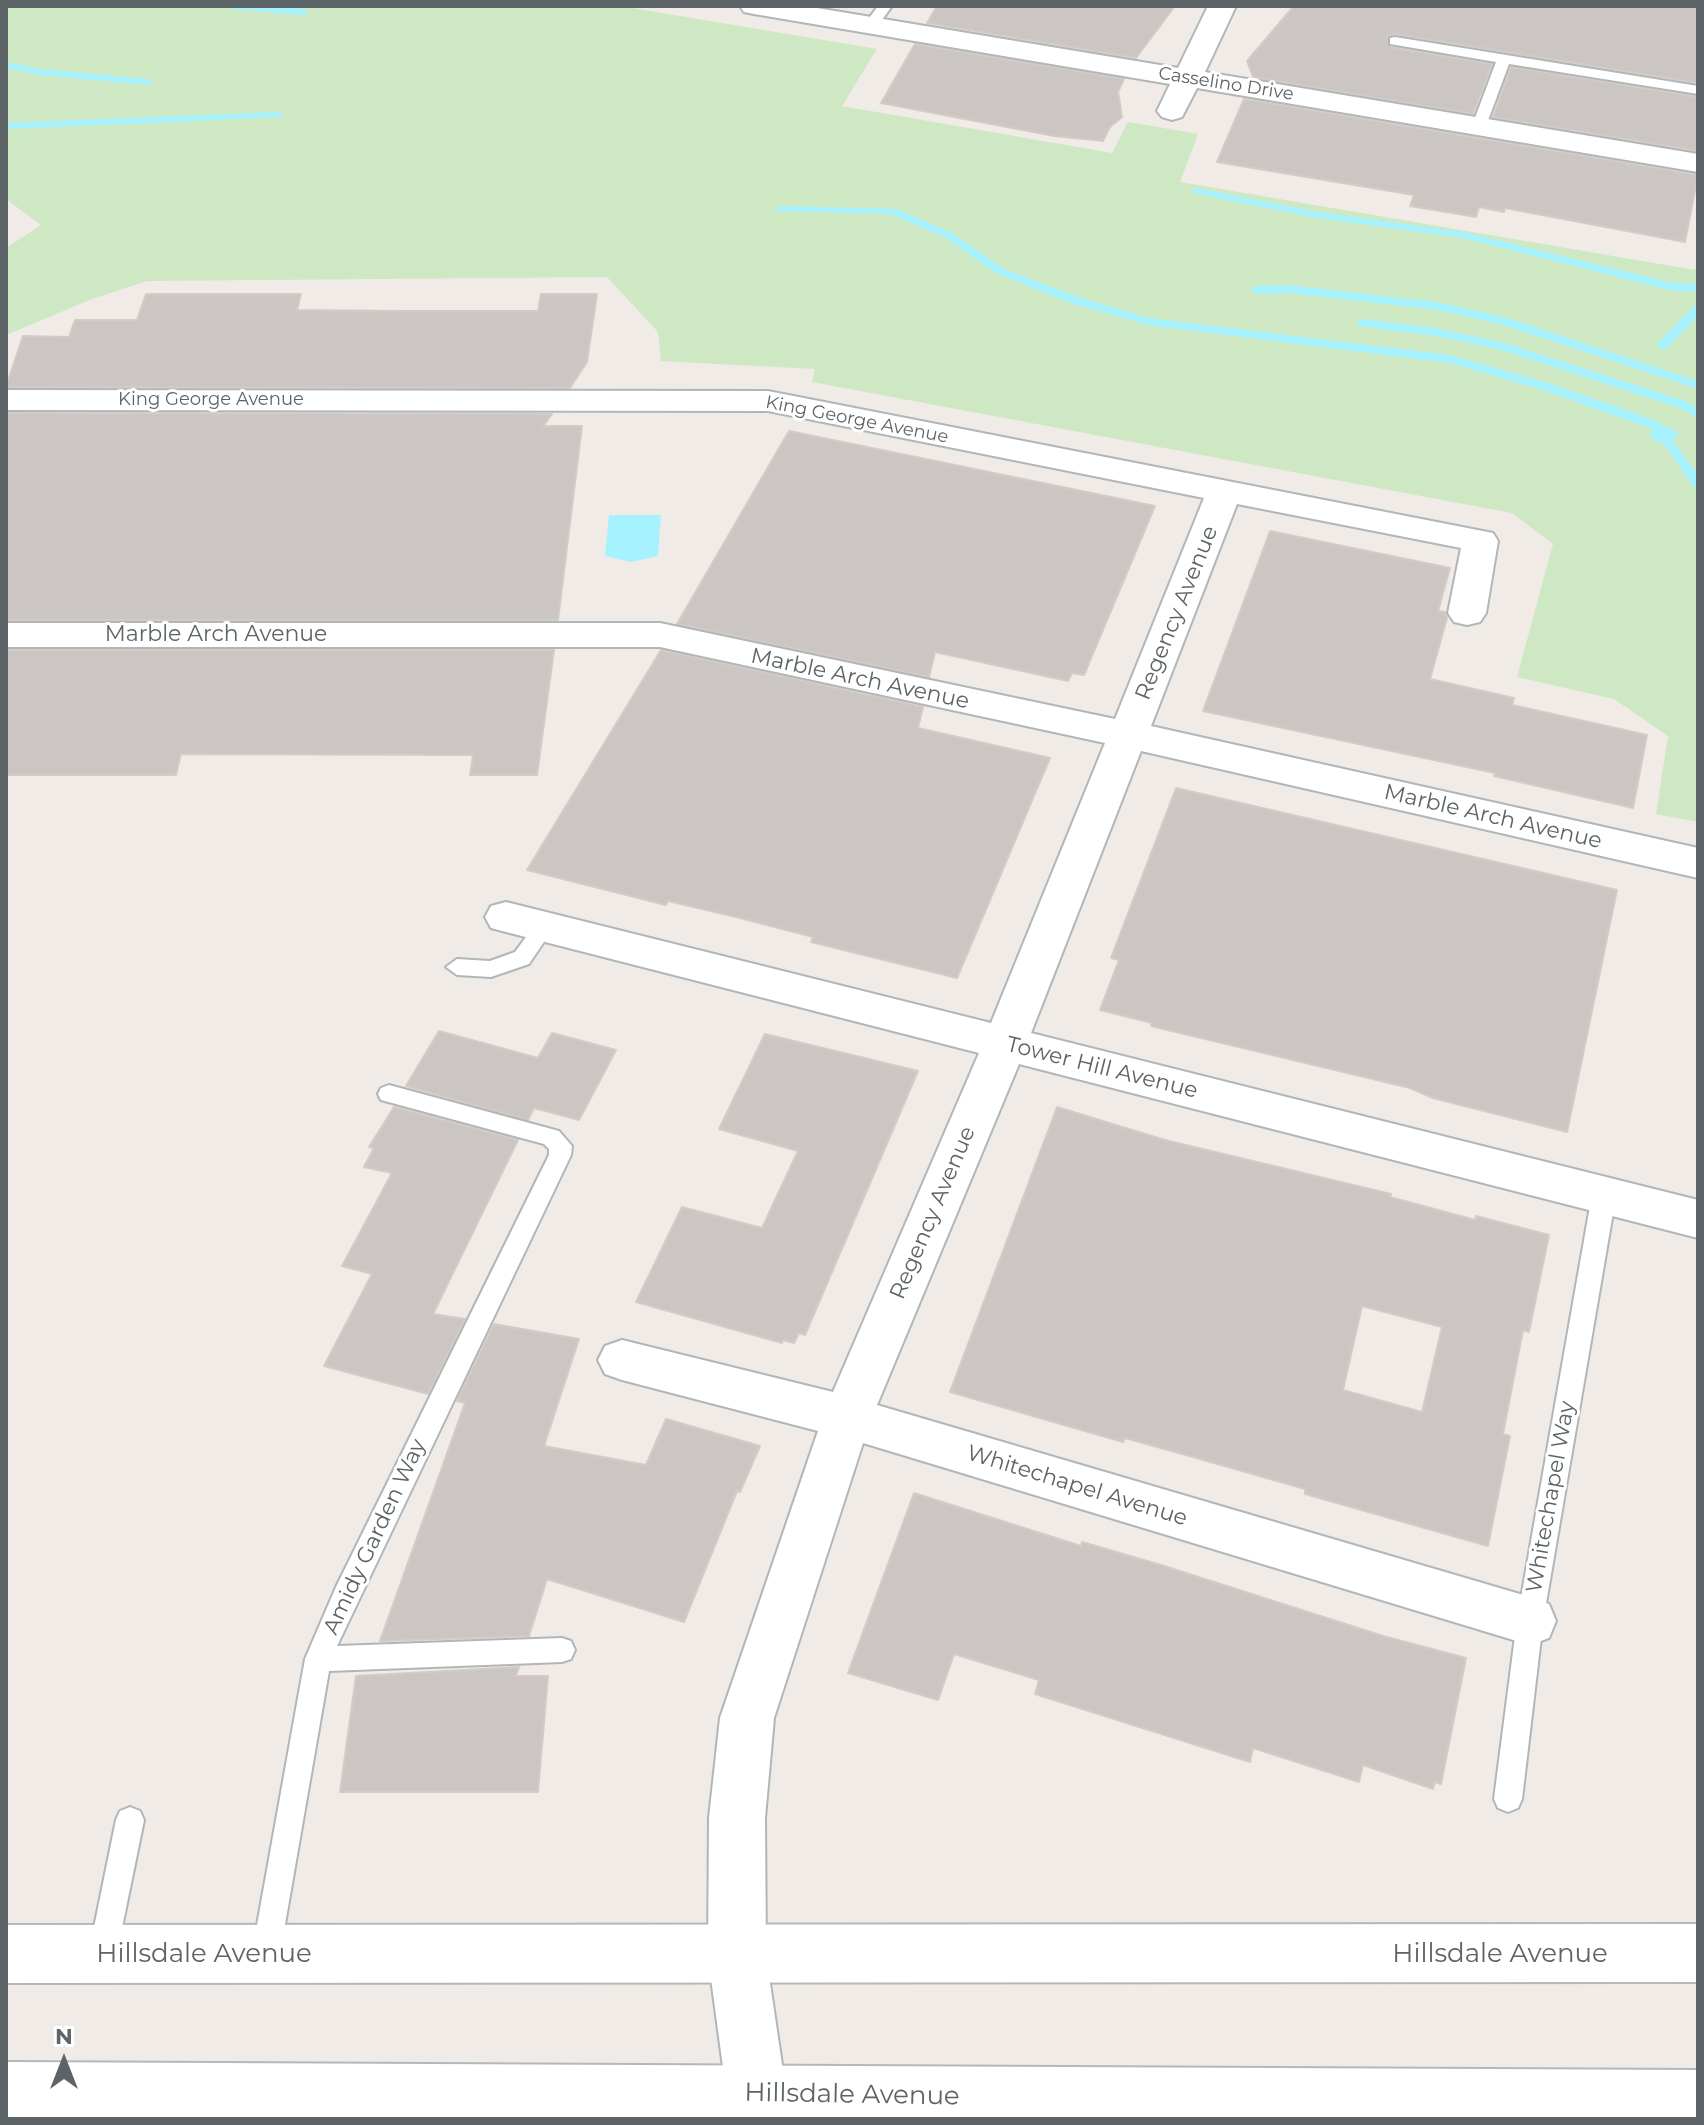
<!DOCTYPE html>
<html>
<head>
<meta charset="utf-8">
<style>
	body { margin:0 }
	#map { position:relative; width:1704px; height:2125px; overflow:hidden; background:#f0ebe6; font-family:Montserrat,sans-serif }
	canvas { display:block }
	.frame { position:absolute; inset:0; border:8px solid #5d6467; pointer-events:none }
	.north { position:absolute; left:24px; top:2021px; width:80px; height:80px; -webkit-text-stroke:6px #fff; paint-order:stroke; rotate:0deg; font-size:22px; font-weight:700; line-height:32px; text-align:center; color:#5d6467 }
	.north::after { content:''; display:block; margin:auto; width:28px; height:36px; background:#5d6467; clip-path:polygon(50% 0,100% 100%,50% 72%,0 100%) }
</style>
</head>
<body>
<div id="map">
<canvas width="1704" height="2125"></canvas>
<div class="frame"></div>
<div class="north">N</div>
</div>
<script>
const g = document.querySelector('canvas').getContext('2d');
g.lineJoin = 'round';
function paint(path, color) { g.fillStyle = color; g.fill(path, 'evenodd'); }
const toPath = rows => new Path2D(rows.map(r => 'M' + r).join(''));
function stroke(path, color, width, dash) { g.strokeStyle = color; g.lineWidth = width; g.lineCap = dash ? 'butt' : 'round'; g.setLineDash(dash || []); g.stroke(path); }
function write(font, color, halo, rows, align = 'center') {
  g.font = font + ' Montserrat,sans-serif'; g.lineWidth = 6; g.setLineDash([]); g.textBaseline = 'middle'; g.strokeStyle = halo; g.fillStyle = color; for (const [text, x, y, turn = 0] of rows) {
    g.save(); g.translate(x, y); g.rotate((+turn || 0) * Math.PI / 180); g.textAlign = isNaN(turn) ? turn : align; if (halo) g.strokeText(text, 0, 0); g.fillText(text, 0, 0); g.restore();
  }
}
const green = toPath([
	[6,6,620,6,877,49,842,106,1112,153,1128,122,1198,134,1180,182,1695,270,1698,256,1698,822,1656,814,1668,736,1614,699,1517,677,1553,544,1512,513,812,382,815,369,661,361,658,332,607,277,147,281,92,299,6,335,6,248,41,225,6,199]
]);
const water = toPath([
	[609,515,661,515,658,556,631,562,605,556]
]);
const stream = toPath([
	[225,6,268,6,304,9,309,12,304,15,230,9,225,6],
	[6,62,40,69,148,79,153,82,148,85,40,75,6,68,6,62],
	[278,112,282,113,282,117,6,129,6,123,278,112],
	[1197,188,1317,212,1463,232,1669,282,1698,284,1698,292,1669,290,1463,238,1317,218,1193,193,1193,189,1197,188],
	[780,206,897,209,954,234,1004,269,1078,297,1149,318,1450,355,1551,384,1652,419,1677,432,1677,438,1671,438,1698,475,1698,488,1693,487,1666,446,1650,437,1650,431,1655,430,1543,390,1449,363,1148,325,1070,303,996,273,946,238,891,214,776,211,774,209,780,206],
	[1287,285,1438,302,1511,319,1698,381,1698,389,1503,325,1438,310,1287,293,1256,294,1250,290,1256,286,1287,285],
	[1698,305,1698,316,1666,349,1658,349,1658,343,1694,306,1698,305],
	[1362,319,1435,328,1505,343,1688,402,1698,409,1698,418,1680,408,1498,349,1435,336,1358,326,1358,320,1362,319]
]);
const building = toPath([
	[937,6,1175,6,1136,58,927,23,937,6],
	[1294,6,1698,6,1698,83,1395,34,1388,36,1390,47,1492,64,1473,114,1253,77,1247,61,1294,6],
	[915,44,1124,79,1118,92,1122,117,1110,127,1103,141,1054,136,881,103,915,44],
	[1511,67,1698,97,1698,151,1493,117,1511,67],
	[1244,99,1698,175,1685,242,1505,208,1504,212,1479,207,1476,217,1410,206,1414,195,1217,162,1244,99],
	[146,294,301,294,297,310,402,311,538,311,541,294,597,294,587,362,570,388,6,387,23,336,69,337,75,320,137,320,146,294],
	[6,413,552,414,543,426,582,426,558,620,6,620,6,413],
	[789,431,1155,506,1084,675,1072,673,1068,681,935,652,929,677,677,624,789,431],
	[1270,531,1450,568,1438,611,1445,612,1447,618,1430,679,1514,698,1512,705,1647,735,1633,808,1494,776,1495,773,1203,711,1270,531],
	[6,650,554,650,537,775,470,775,473,755,181,754,176,775,6,775,6,650],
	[661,650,923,707,918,728,1050,758,957,978,811,942,813,937,736,917,668,901,666,905,527,870,661,650],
	[1176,788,1617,890,1567,1132,1433,1098,1410,1088,1151,1026,1152,1023,1100,1010,1119,960,1111,958,1176,788],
	[439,1031,538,1058,552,1033,616,1050,579,1120,534,1108,528,1120,406,1086,439,1031],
	[765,1034,918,1071,805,1335,799,1333,794,1343,783,1340,782,1343,636,1302,682,1207,762,1228,798,1151,719,1129,765,1034],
	[394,1107,518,1140,433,1314,465,1319,428,1394,324,1366,372,1274,342,1266,392,1173,364,1167,374,1148,369,1147,394,1107],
	[1057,1107,1165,1140,1391,1194,1390,1197,1475,1220,1476,1216,1549,1235,1529,1332,1523,1330,1503,1434,1510,1436,1488,1546,1305,1494,1305,1489,1193,1457,1125,1438,1123,1442,950,1392,1057,1107],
	[1362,1306,1442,1327,1422,1412,1343,1390,1362,1306],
	[494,1324,579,1339,544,1446,646,1465,666,1419,760,1446,740,1492,737,1491,684,1622,547,1579,529,1636,380,1641,465,1403,457,1401,494,1324],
	[914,1493,1081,1546,1082,1542,1161,1565,1383,1636,1466,1658,1441,1784,1435,1782,1433,1789,1363,1765,1359,1782,1253,1748,1250,1762,1035,1694,1039,1680,954,1654,938,1700,848,1673,914,1493],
	[519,1667,516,1676,548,1676,538,1792,340,1792,356,1676,519,1667]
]);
const service = toPath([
	[878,6,892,6,876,28,866,28,864,25,878,6],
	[1395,37,1698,86,1698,94,1509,64,1486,126,1479,130,1472,126,1496,62,1390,44,1390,38,1395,37],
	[544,919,554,927,529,964,491,977,457,975,446,967,457,959,490,961,515,952,537,922,544,919],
	[389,1085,559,1131,572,1146,571,1155,337,1646,562,1638,571,1641,575,1650,571,1659,562,1662,329,1671,280,1953,276,1963,266,1967,256,1963,252,1953,305,1659,336,1587,549,1155,549,1149,544,1144,381,1100,378,1094,381,1088,389,1085],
	[1604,1186,1612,1188,1616,1195,1543,1621,1522,1799,1518,1808,1508,1812,1498,1808,1494,1799,1517,1621,1592,1195,1596,1188,1604,1186],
	[130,1807,140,1811,144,1820,117,1952,113,1962,103,1966,93,1962,89,1952,116,1820,120,1811,130,1807]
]);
const minor = toPath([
	[740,6,805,6,1178,68,1208,6,1236,6,1205,72,1698,154,1698,172,1197,88,1182,117,1172,120,1162,117,1157,111,1170,84,754,14,744,12,740,6],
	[6,390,768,391,1493,533,1498,541,1486,613,1480,622,1467,625,1454,622,1448,613,1461,548,1237,504,1151,726,1698,848,1698,878,1141,751,1031,1033,1698,1200,1698,1238,1019,1064,877,1405,1530,1597,1549,1604,1556,1621,1549,1638,1530,1645,863,1443,774,1718,765,1818,766,1956,790,2119,730,2119,708,1956,709,1818,720,1718,818,1431,622,1380,605,1374,598,1360,605,1346,622,1340,833,1392,979,1053,506,932,491,928,485,917,491,906,506,902,991,1023,1105,743,660,647,6,647,6,623,660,623,1115,719,1204,498,768,411,6,410,6,390]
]);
const secondary = toPath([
	[1698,1924,1698,1982,6,1983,6,1925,1698,1924],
	[6,2062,1698,2070,1698,2119,6,2119,6,2062]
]);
const farStreetnames = [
	["Casselino Drive",1226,84,9],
	["King George Avenue",211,400],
	["King George Avenue",857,420,11]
];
const streetNames = [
	["Regency Avenue",1177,613,-68],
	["Marble Arch Avenue",216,635],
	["Marble Arch Avenue",860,679,12],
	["Marble Arch Avenue",1493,817,13],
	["Tower Hill Avenue",1102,1068,14],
	["Regency Avenue",933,1213,-67],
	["Whitechapel Avenue",1077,1486,17],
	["Whitechapel Way",1551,1497,-80],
	["Amidy Garden Way",375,1537,-65]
];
const nearStreetnames = [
	["Hillsdale Avenue",204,1954],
	["Hillsdale Avenue",1500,1954],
	["Hillsdale Avenue",852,2095,1]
];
paint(green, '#cde8c2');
paint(water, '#a7f2ff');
paint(stream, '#a7f2ff');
paint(building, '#cbc6c3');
stroke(building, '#d5cbc4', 2);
stroke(service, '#b1b6b9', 4);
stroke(minor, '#b1b6b9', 4);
stroke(secondary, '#b2b8bb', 4);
paint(service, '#fff');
paint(minor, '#fff');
paint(secondary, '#fff');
write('18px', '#5d6467', '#fff', farStreetnames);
write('22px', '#5d6467', '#fff', streetNames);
write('26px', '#5d6467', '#fff', nearStreetnames);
</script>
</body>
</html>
